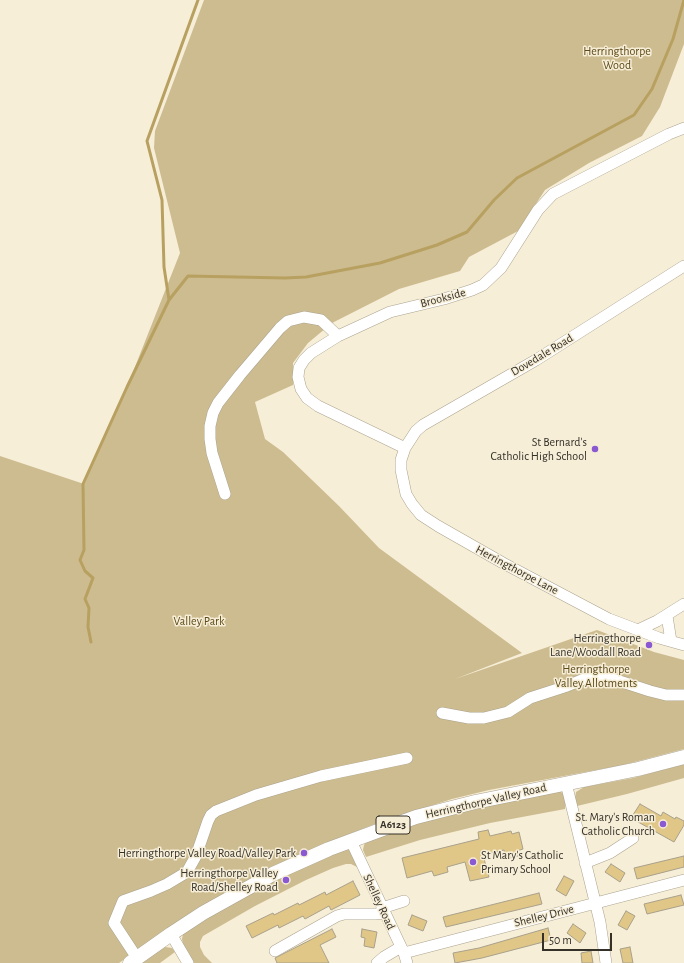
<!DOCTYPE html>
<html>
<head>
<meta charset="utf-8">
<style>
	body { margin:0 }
	#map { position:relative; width:684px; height:963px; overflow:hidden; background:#f7eed8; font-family:"Alegreya Sans",sans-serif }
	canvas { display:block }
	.scale { position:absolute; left:542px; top:933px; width:70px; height:18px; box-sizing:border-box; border:2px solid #353129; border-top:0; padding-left:5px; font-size:12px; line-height:14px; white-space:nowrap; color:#353129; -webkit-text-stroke:3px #f7eed8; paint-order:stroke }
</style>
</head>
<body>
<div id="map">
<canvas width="684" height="963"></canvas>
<div class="scale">50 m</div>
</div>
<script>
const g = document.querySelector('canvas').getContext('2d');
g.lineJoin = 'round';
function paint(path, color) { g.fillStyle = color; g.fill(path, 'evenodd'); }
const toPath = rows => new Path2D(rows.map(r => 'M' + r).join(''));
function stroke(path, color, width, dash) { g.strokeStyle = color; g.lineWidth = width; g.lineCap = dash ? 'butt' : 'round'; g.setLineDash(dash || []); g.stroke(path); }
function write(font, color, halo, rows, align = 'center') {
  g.font = font + ' "Alegreya Sans",sans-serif'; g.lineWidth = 3; g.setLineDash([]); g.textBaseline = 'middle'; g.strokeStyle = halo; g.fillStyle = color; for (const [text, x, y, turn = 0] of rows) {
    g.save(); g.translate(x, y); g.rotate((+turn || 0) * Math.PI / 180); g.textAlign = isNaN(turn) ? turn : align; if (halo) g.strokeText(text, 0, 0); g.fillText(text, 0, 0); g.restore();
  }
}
const green = toPath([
	[204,0,684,0,684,44,660,107,642,136,589,163,545,190,518,231,469,257,460,271,399,289,332,323,308,343,293,363,293,385,255,402,265,439,283,452,339,506,379,548,522,653,455,679,597,630,654,652,684,660,684,749,623,765,489,790,452,799,380,822,326,843,151,941,119,963,0,963,0,456,84,484,127,387,180,253,154,148,155,131],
	[684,764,684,778,627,794,577,806,575,798,576,792,584,787,633,778],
	[558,790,564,794,566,798,565,809,490,823,420,840,366,857,363,850,364,845,367,841,398,829,483,806],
	[343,849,348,849,351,852,357,867,351,864,346,864,333,868,306,880,255,906,203,936,200,942,200,947,204,955,212,963,194,963,183,944,182,939,183,934,191,927,286,874],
	[165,947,172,948,175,952,160,963,140,963]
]);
const stream = toPath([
	[169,300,164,267,162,200,147,141,198,0],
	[91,642,88,627,89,608,85,599,93,578,85,571,80,560,84,550,83,484,127,387,169,300,188,276,285,278,306,277,380,263,437,245,467,232,494,200,517,178,634,115,652,89,673,39,684,0]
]);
const building = toPath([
	[640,804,661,816,663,812,675,819,676,817,684,821,684,825,674,842,631,818,640,804],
	[488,830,490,836,511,831,512,834,519,832,523,849,517,851,518,856,506,859,504,850,483,855,489,877,470,881,465,862,447,867,448,872,434,876,432,871,407,878,402,858,479,839,478,832,488,830],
	[684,856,684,867,637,879,634,868,684,856],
	[611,864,625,873,620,882,605,872,611,864],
	[564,876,574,881,566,896,556,890,564,876],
	[353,881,360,895,331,910,329,906,305,919,303,916,279,928,278,925,252,938,246,926,273,913,274,915,298,903,299,905,325,892,326,895,353,881],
	[539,893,542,904,446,927,443,917,539,893],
	[681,895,684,905,647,914,644,904,681,895],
	[626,911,635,916,627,930,618,925,626,911],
	[412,915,427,921,423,931,408,925,412,915],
	[573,924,586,933,580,943,567,933,573,924],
	[548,928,551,940,482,958,455,963,453,953,479,948,548,928],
	[332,929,336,937,320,945,329,963,277,963,275,958,332,929],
	[362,929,377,932,374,948,364,946,365,938,361,937,362,929],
	[630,947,633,963,623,963,620,949,630,947],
	[591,951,593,963,582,963,581,953,591,951]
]);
const minor = toPath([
	[684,266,536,360,423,425,416,431,405,448,401,460,401,470,406,494,412,504,421,515,438,526,503,563,609,619,659,638,684,645],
	[405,448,318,406,307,398,301,389,298,377,299,368,304,360,311,353,338,336,390,312,444,299,472,290,483,285,501,268,538,210,553,194,669,134,684,128],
	[225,494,212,453,210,439,210,426,213,413,218,403,240,375,280,328,288,321,304,317,321,320,338,336],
	[667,616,671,641],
	[638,630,657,621,684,604],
	[442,713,469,718,484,718,508,712,530,698,567,686,596,674,601,675,650,691,666,695,684,695],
	[566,783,600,922,606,963],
	[351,841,404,953,407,963],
	[585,863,610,853,633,838],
	[382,908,404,901],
	[171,934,188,963],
	[275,951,337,916,344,914,375,914,384,913],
	[404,953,684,880],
	[137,958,114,923,123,901,151,891,167,884,187,872,196,856,208,821,211,815,216,811,256,795,321,776,407,758],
	[377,963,384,957,401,947]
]);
const major = toPath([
	[130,963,171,934,203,913,273,874,329,849,383,829,416,817,475,802,638,769,684,757]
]);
const markers = [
	[595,449,4,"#8a59d2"],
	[649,645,4,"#8a59d2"],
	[663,824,4,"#8a59d2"],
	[304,853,4,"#8a59d2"],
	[473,862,4,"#8a59d2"],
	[286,880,4,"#8a59d2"]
];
const shields = [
	[393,825,34]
];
const shieldNames = [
	["A6123",393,825]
];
const parkNames = [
	["Herringthorpe",617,51],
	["Wood",617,65],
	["Valley Park",199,621],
	["Herringthorpe",596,669],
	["Valley Allotments",596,683]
];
const streetNames = [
	["Brookside",443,298,-15],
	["Dovedale Road",542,355,-31],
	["Herringthorpe Lane",517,570,28],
	["Herringthorpe Valley Road",486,801,-13],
	["Shelley Road",379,902,65],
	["Shelley Drive",544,916,-14]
];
const poiNames = [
	["St Bernard's",587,442],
	["Catholic High School",587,456],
	["Herringthorpe",641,638],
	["Lane/Woodall Road",641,652],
	["St. Mary's Roman",655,817],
	["Catholic Church",655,831],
	["Herringthorpe Valley Road/Valley Park",296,853],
	["St Mary's Catholic",481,855,"left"],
	["Primary School",481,869,"left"],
	["Herringthorpe Valley",278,873],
	["Road/Shelley Road",278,887]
];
paint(green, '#cdbc8f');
stroke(stream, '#b8a061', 3);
paint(building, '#e0c787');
stroke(building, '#a8a08b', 1);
stroke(minor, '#aba38e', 12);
stroke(major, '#aba38e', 15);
stroke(minor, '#fff', 11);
stroke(major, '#fff', 14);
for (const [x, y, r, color] of markers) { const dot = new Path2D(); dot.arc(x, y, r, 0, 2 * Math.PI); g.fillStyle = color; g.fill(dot); stroke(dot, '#f7eed8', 1.5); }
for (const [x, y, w] of shields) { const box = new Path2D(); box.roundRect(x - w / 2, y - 9, w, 18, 3); g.fillStyle = '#f7eed8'; g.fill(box); stroke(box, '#353129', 1); }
write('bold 11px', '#353129', null, shieldNames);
write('12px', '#5b4918', '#f7eed8', parkNames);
write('12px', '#353129', '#f7eed8', streetNames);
write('12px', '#353129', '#f7eed8', poiNames, 'right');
</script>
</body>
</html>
